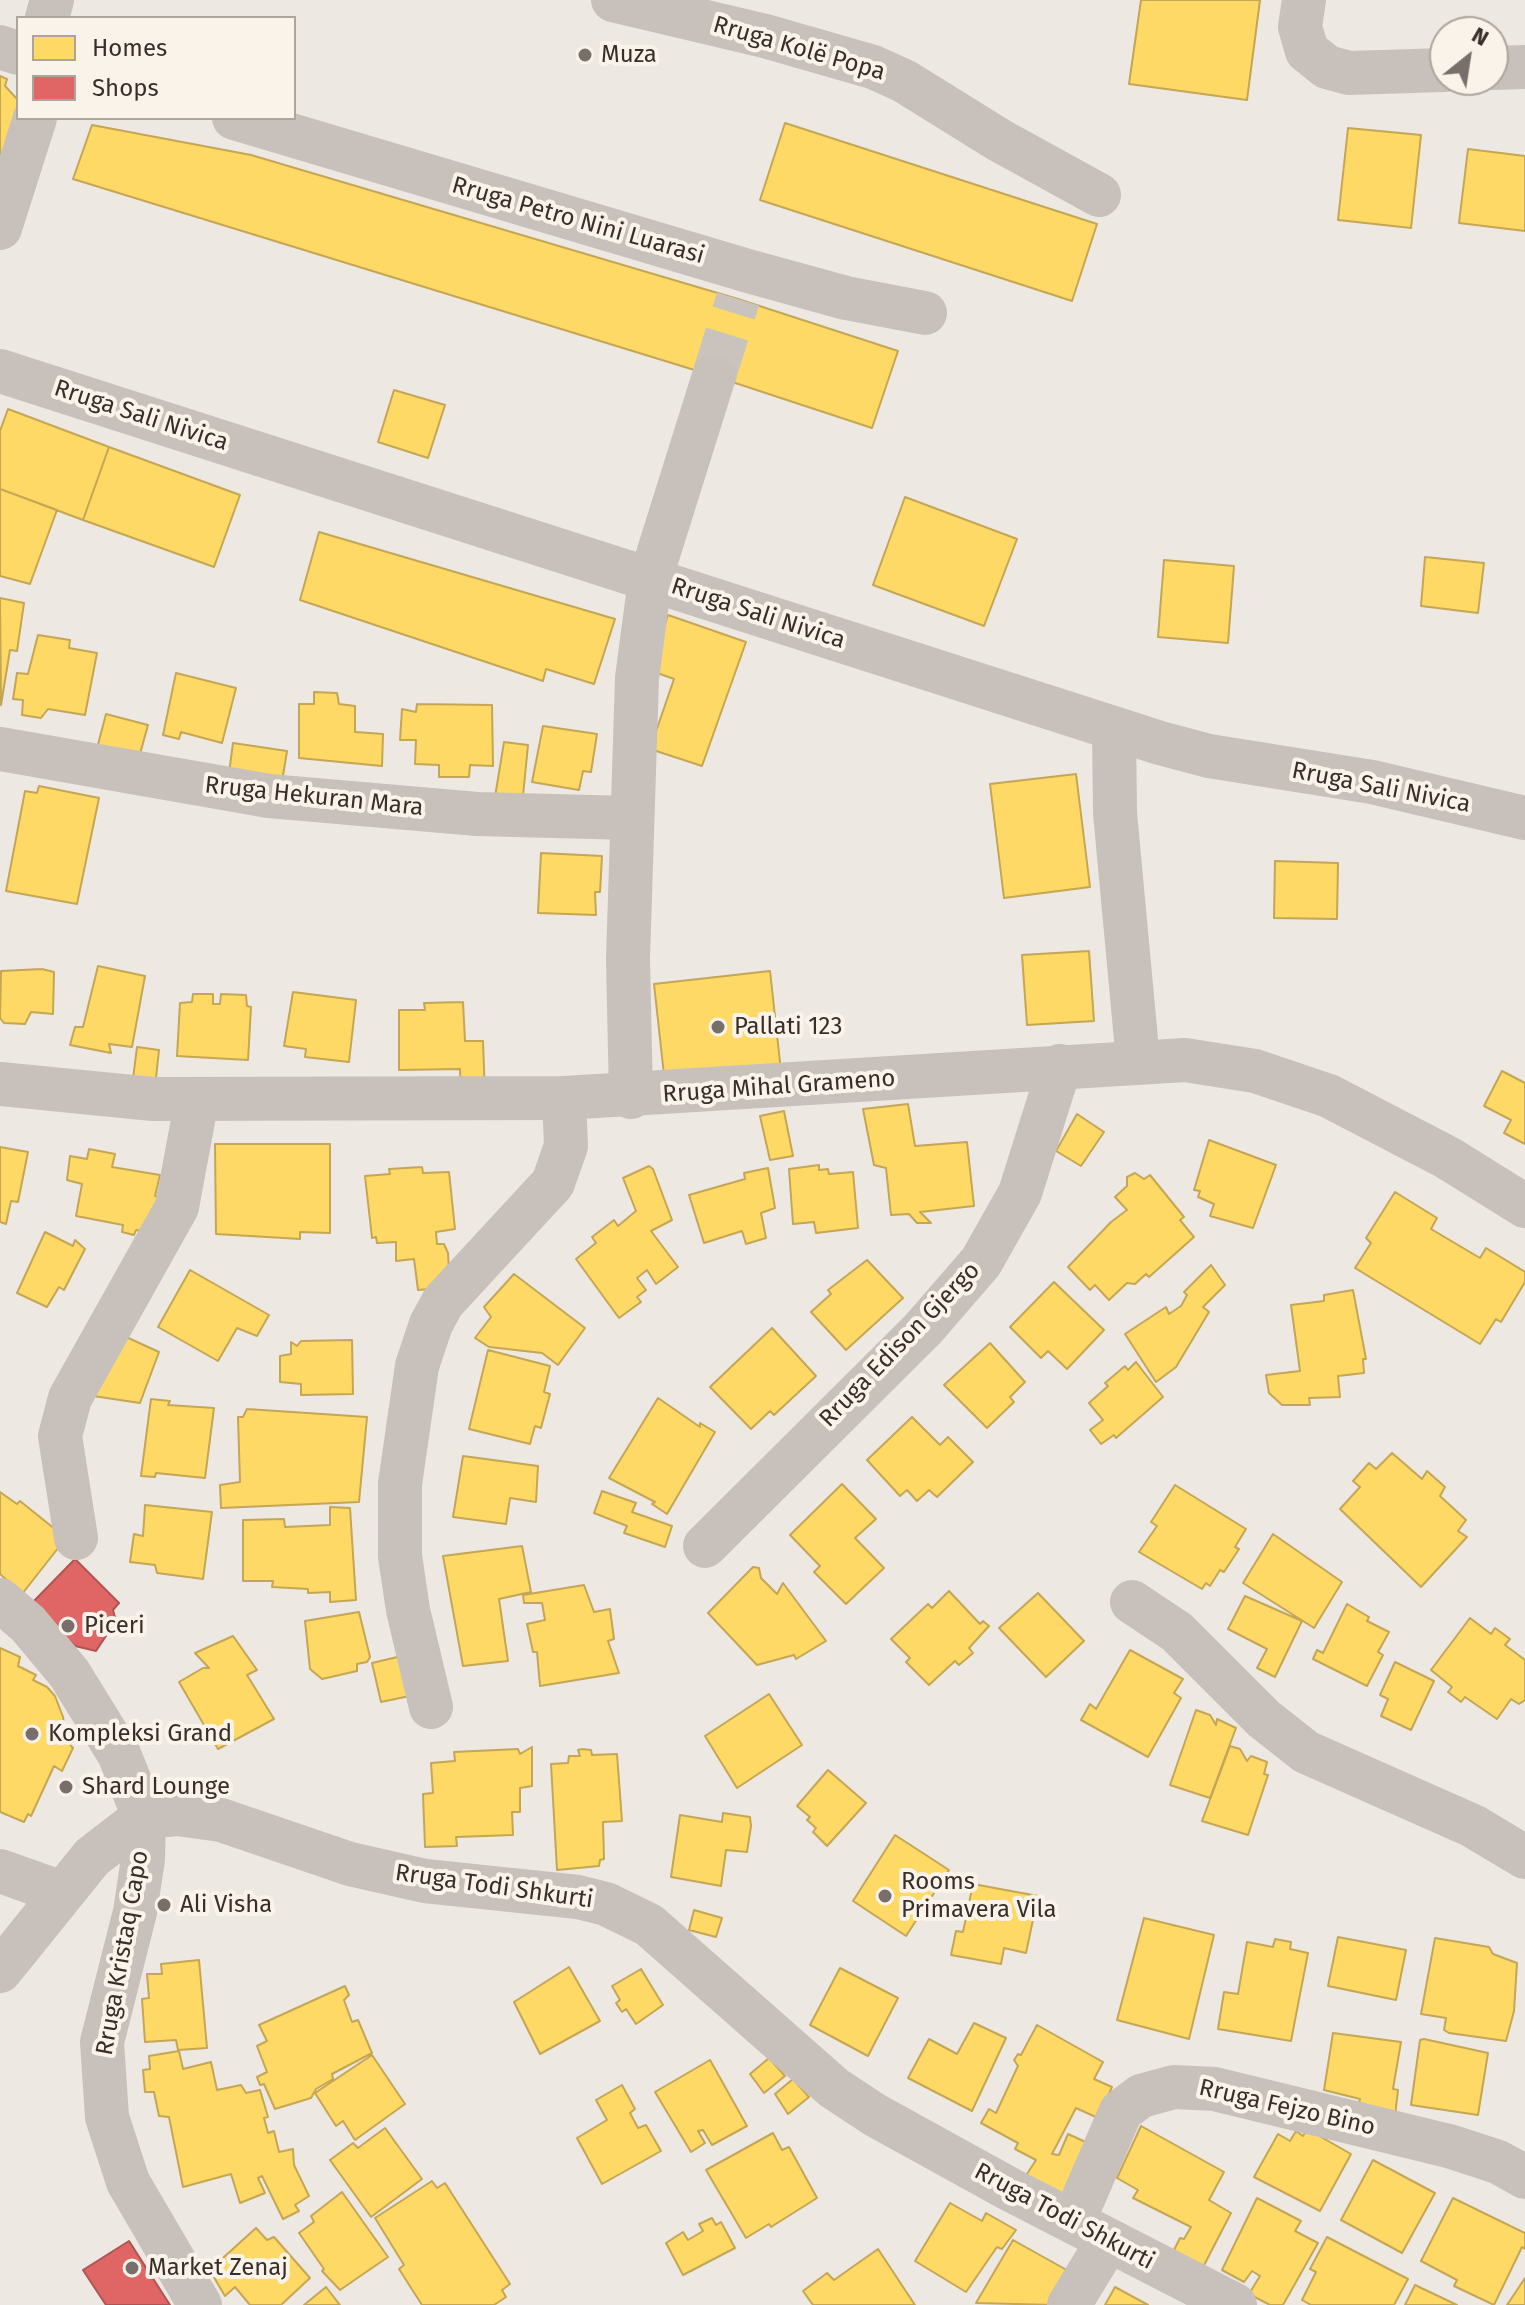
<!DOCTYPE html>
<html>
<head>
<meta charset="utf-8">
<style>
	body { margin:0 }
	#map { position:relative; width:1525px; height:2305px; overflow:hidden; background:#eee8e2; font-family:"Fira Sans",sans-serif }
	canvas { display:block }
	.legend { position:absolute; left:16px; top:16px; width:280px; height:104px; box-sizing:border-box; background:#faf3ea; border:2px solid #ada49d; margin:0; padding:10px 14px; list-style:none; font-size:24px; color:#392e29 }
	.legend li { display:flex; align-items:center; gap:16px; height:40px }
	.legend b { width:40px; border:2px solid #ada49d }
	.north { position:absolute; left:1429px; top:16px; width:80px; height:80px; box-sizing:border-box; background:#faf3ea; border:2px solid #ada49d; border-radius:50%; rotate:30deg; font-size:22px; font-weight:700; line-height:32px; text-align:center; color:#392e29 }
	.north::after { content:''; display:block; margin:auto; width:28px; height:36px; background:#786f6a; clip-path:polygon(50% 0,100% 100%,50% 72%,0 100%) }
</style>
</head>
<body>
<div id="map">
<canvas width="1525" height="2305"></canvas>
<ul class="legend">
<li><b style="height:22px;background:#ffd966"></b>Homes</li>
<li><b style="height:22px;background:#e06666"></b>Shops</li>
</ul>
<div class="north">N</div>
</div>
<script>
const g = document.querySelector('canvas').getContext('2d');
g.lineJoin = 'round';
function paint(path, color) { g.fillStyle = color; g.fill(path, 'evenodd'); }
const toPath = rows => new Path2D(rows.map(r => 'M' + r).join(''));
function stroke(path, color, width, dash) { g.strokeStyle = color; g.lineWidth = width; g.lineCap = dash ? 'butt' : 'round'; g.setLineDash(dash || []); g.stroke(path); }
function write(font, color, halo, rows, align = 'center') {
  g.font = font + ' "Fira Sans",sans-serif'; g.lineWidth = 8; g.setLineDash([]); g.textBaseline = 'middle'; g.strokeStyle = halo; g.fillStyle = color; for (const [text, x, y, turn = 0] of rows) {
    g.save(); g.translate(x, y); g.rotate((+turn || 0) * Math.PI / 180); g.textAlign = isNaN(turn) ? turn : align; if (halo) g.strokeText(text, 0, 0); g.fillText(text, 0, 0); g.restore();
  }
}
const homes = toPath([
	[1141,0,1260,0,1247,100,1129,84,1141,0],
	[0,76,7,79,5,86,18,100,18,113,0,163,0,76],
	[785,123,1097,224,1072,301,760,200,785,123],
	[92,125,251,155,738,299,898,351,872,428,714,376,73,179,92,125],
	[1348,128,1421,135,1411,228,1338,220,1348,128],
	[1468,149,1525,156,1525,231,1459,223,1468,149],
	[394,390,445,405,428,458,378,442,394,390],
	[8,409,109,447,83,520,0,489,0,431,8,409],
	[109,447,240,495,214,567,83,520,109,447],
	[0,489,57,510,30,584,0,576,0,489],
	[905,497,1017,539,984,626,873,585,905,497],
	[319,532,615,619,594,684,546,669,543,681,300,600,319,532],
	[1425,557,1484,563,1478,613,1421,606,1425,557],
	[1164,560,1234,566,1228,643,1158,637,1164,560],
	[0,598,24,603,17,651,10,650,1,705,0,598],
	[668,615,746,642,702,766,650,749,674,679,649,670,668,615],
	[38,635,70,640,69,648,97,653,85,715,48,709,41,718,22,715,23,700,13,699,17,673,28,674,38,635],
	[176,673,236,688,222,743,181,732,179,739,163,735,176,673],
	[314,692,337,693,339,704,355,706,355,732,383,734,382,766,299,758,299,704,314,704,314,692],
	[417,704,492,705,493,766,470,765,469,777,439,777,439,765,415,764,416,740,400,740,402,709,416,712,417,704],
	[106,714,148,725,137,765,95,756,106,714],
	[543,726,597,734,591,772,583,771,579,790,532,782,543,726],
	[504,742,528,745,522,806,494,803,504,742],
	[233,743,287,751,281,788,228,781,233,743],
	[1076,774,1090,887,1004,898,990,784,1076,774],
	[39,786,99,798,77,904,6,891,25,791,37,793,39,786],
	[541,853,602,856,600,892,595,892,596,915,538,913,541,853],
	[1275,861,1338,863,1337,919,1274,918,1275,861],
	[1089,951,1094,1021,1027,1025,1022,955,1089,951],
	[98,966,145,976,132,1047,109,1044,111,1053,70,1045,75,1027,83,1027,98,966],
	[42,969,54,972,53,1014,31,1012,25,1024,4,1023,0,1018,1,971,42,969],
	[770,971,781,1071,665,1084,654,984,770,971],
	[293,992,356,1000,349,1062,305,1057,306,1049,284,1046,293,992],
	[193,994,213,994,213,1004,220,1004,221,994,246,995,247,1006,251,1007,248,1060,177,1056,180,1003,192,1002,193,994],
	[463,1002,465,1041,483,1041,485,1096,461,1096,460,1069,399,1070,399,1010,425,1010,424,1003,463,1002],
	[137,1047,159,1050,155,1087,132,1087,137,1047],
	[1502,1071,1525,1083,1525,1144,1504,1133,1511,1120,1484,1106,1502,1071],
	[908,1104,915,1146,967,1142,974,1206,920,1212,931,1223,917,1223,909,1214,891,1215,886,1168,874,1165,863,1109,908,1104],
	[784,1111,793,1156,770,1160,760,1116,784,1111],
	[1077,1114,1104,1132,1081,1166,1056,1151,1077,1114],
	[1209,1140,1276,1165,1253,1228,1210,1216,1214,1204,1198,1197,1200,1191,1194,1190,1209,1140],
	[215,1144,330,1144,330,1233,300,1232,300,1239,216,1234,215,1144],
	[0,1147,28,1152,18,1202,11,1201,6,1224,0,1222,0,1147],
	[89,1149,115,1154,112,1167,160,1175,155,1196,163,1198,147,1232,136,1230,134,1235,122,1232,123,1225,76,1216,82,1184,67,1180,70,1156,87,1159,89,1149],
	[819,1165,819,1170,828,1169,829,1174,853,1172,858,1228,816,1233,814,1222,793,1224,789,1169,819,1165],
	[649,1166,653,1169,672,1220,651,1231,678,1267,656,1284,647,1270,637,1278,646,1290,637,1297,641,1302,619,1318,576,1259,596,1243,592,1237,614,1220,618,1226,636,1211,623,1178,649,1166],
	[422,1167,423,1173,449,1172,455,1229,436,1232,437,1244,444,1244,448,1253,449,1271,442,1288,418,1290,414,1259,396,1261,396,1242,377,1243,376,1237,372,1238,365,1176,390,1174,389,1169,422,1167],
	[768,1168,775,1208,761,1213,766,1238,746,1244,742,1231,704,1243,689,1195,745,1179,744,1173,768,1168],
	[1135,1173,1144,1179,1150,1175,1184,1217,1180,1220,1194,1237,1149,1277,1146,1274,1135,1284,1127,1283,1109,1300,1095,1285,1090,1290,1068,1267,1111,1222,1127,1210,1115,1197,1127,1186,1127,1177,1135,1173],
	[1395,1192,1437,1218,1431,1229,1480,1258,1486,1248,1525,1272,1525,1282,1501,1322,1496,1319,1480,1344,1355,1268,1371,1243,1366,1238,1395,1192],
	[45,1232,73,1246,75,1240,85,1249,64,1290,59,1287,47,1307,17,1293,45,1232],
	[867,1260,903,1298,846,1350,811,1312,831,1294,828,1290,867,1260],
	[1211,1265,1225,1285,1203,1307,1209,1312,1176,1367,1156,1382,1125,1334,1166,1307,1169,1314,1181,1306,1187,1295,1184,1292,1211,1265],
	[190,1270,269,1315,257,1336,237,1328,218,1361,158,1327,190,1270],
	[514,1274,585,1328,558,1365,542,1353,489,1347,475,1338,491,1317,484,1307,514,1274],
	[1054,1282,1104,1330,1067,1369,1048,1351,1041,1358,1010,1327,1054,1282],
	[1353,1290,1366,1359,1363,1359,1364,1373,1338,1376,1340,1397,1309,1398,1310,1405,1282,1405,1269,1393,1266,1375,1300,1371,1291,1305,1324,1301,1324,1295,1353,1290],
	[772,1328,816,1376,774,1415,770,1411,751,1429,710,1387,772,1328],
	[124,1336,159,1352,140,1403,93,1396,124,1336],
	[352,1340,353,1394,301,1395,301,1384,280,1382,280,1356,291,1354,291,1342,297,1346,301,1341,352,1340],
	[990,1343,1025,1382,1010,1397,1014,1402,987,1428,944,1385,990,1343],
	[488,1350,550,1366,544,1392,550,1394,541,1428,535,1426,530,1444,469,1429,488,1350],
	[1136,1362,1163,1397,1116,1438,1114,1435,1101,1444,1090,1430,1103,1420,1089,1403,1108,1386,1105,1383,1125,1366,1128,1370,1136,1362],
	[658,1398,700,1427,700,1423,715,1432,667,1514,652,1504,655,1502,609,1478,658,1398],
	[151,1399,170,1401,168,1405,214,1408,205,1478,156,1473,155,1477,141,1476,151,1399],
	[247,1409,367,1417,359,1502,221,1508,220,1485,240,1482,238,1417,243,1417,247,1409],
	[912,1417,940,1445,948,1437,973,1462,937,1497,929,1490,917,1501,907,1490,900,1496,867,1460,912,1417],
	[1392,1453,1422,1479,1427,1471,1445,1487,1440,1496,1466,1520,1458,1531,1467,1537,1421,1587,1340,1509,1360,1487,1353,1481,1369,1463,1376,1469,1392,1453],
	[463,1456,538,1466,536,1502,510,1498,506,1524,453,1517,463,1456],
	[842,1484,876,1519,855,1538,884,1568,846,1604,814,1572,820,1566,790,1535,842,1484],
	[1175,1485,1246,1529,1235,1547,1239,1549,1224,1572,1220,1570,1210,1586,1206,1583,1202,1589,1139,1552,1157,1526,1151,1522,1175,1485],
	[602,1491,636,1503,632,1512,672,1526,665,1547,624,1533,627,1526,594,1513,602,1491],
	[0,1492,17,1504,20,1501,66,1538,22,1594,0,1574,0,1492],
	[145,1505,212,1512,203,1579,157,1573,155,1565,130,1562,134,1534,143,1536,145,1505],
	[330,1507,350,1508,356,1600,330,1602,330,1592,308,1593,308,1589,272,1587,273,1581,243,1581,243,1520,284,1519,285,1527,330,1525,330,1507],
	[1273,1534,1342,1582,1314,1628,1243,1583,1273,1534],
	[522,1546,531,1592,499,1599,508,1661,463,1666,443,1556,522,1546],
	[753,1567,759,1568,761,1578,777,1594,783,1583,826,1641,796,1659,794,1655,757,1665,708,1613,753,1567],
	[584,1585,594,1612,610,1609,614,1639,608,1641,619,1673,540,1686,537,1652,533,1652,527,1624,545,1620,542,1603,524,1603,523,1595,584,1585],
	[949,1591,980,1624,983,1621,989,1626,969,1648,973,1653,959,1665,955,1661,929,1685,906,1662,910,1658,891,1639,928,1604,932,1608,949,1591],
	[1038,1593,1084,1641,1046,1677,999,1628,1038,1593],
	[1245,1596,1302,1621,1275,1677,1257,1668,1267,1649,1228,1629,1245,1596],
	[1347,1604,1369,1617,1367,1621,1389,1632,1378,1652,1383,1655,1367,1686,1313,1659,1317,1650,1323,1653,1347,1604],
	[359,1612,370,1657,367,1662,357,1664,357,1671,322,1679,310,1669,305,1621,359,1612],
	[1470,1618,1491,1634,1495,1628,1510,1639,1505,1645,1525,1660,1525,1700,1519,1704,1511,1699,1497,1719,1465,1697,1461,1702,1448,1692,1452,1687,1431,1670,1470,1618],
	[233,1636,257,1670,247,1675,274,1719,218,1749,179,1682,203,1668,209,1668,195,1653,233,1636],
	[0,1648,20,1657,18,1666,36,1675,33,1680,47,1687,55,1696,63,1717,66,1740,73,1748,62,1771,54,1766,31,1816,28,1814,24,1822,0,1812,0,1648],
	[1130,1650,1183,1679,1174,1693,1181,1698,1148,1757,1081,1720,1090,1704,1096,1709,1130,1650],
	[410,1654,419,1694,381,1702,372,1663,410,1654],
	[1395,1662,1434,1681,1411,1730,1381,1716,1388,1699,1380,1695,1395,1662],
	[769,1694,802,1745,737,1788,705,1736,769,1694],
	[1196,1710,1210,1715,1216,1725,1217,1719,1236,1728,1210,1798,1170,1785,1196,1710],
	[1230,1746,1240,1749,1247,1761,1251,1756,1267,1762,1264,1774,1268,1775,1248,1835,1202,1821,1230,1746],
	[532,1747,532,1786,520,1788,520,1812,512,1812,513,1835,456,1837,457,1846,425,1847,423,1794,433,1793,431,1763,455,1761,454,1752,518,1749,520,1754,532,1747],
	[582,1749,591,1750,592,1755,617,1754,622,1821,603,1822,604,1859,600,1860,599,1866,557,1870,551,1764,568,1763,569,1756,580,1756,578,1750,582,1749],
	[828,1770,866,1803,827,1846,813,1832,816,1828,807,1820,810,1817,797,1806,828,1770],
	[723,1813,750,1817,751,1826,747,1852,726,1850,721,1886,671,1877,680,1815,722,1822,723,1813],
	[895,1835,949,1870,906,1936,853,1901,895,1835],
	[973,1884,1038,1896,1026,1953,1004,1948,1001,1964,951,1955,956,1931,963,1932,973,1884],
	[694,1910,722,1918,716,1937,689,1930,694,1910],
	[1144,1918,1214,1935,1189,2039,1117,2020,1144,1918],
	[1338,1937,1406,1950,1396,2000,1328,1986,1338,1937],
	[1435,1938,1489,1947,1493,1954,1517,1963,1514,2011,1506,2041,1449,2033,1444,2030,1446,2018,1421,2014,1435,1938],
	[1275,1939,1291,1942,1290,1949,1308,1953,1291,2041,1218,2029,1224,1992,1238,1994,1247,1942,1273,1947,1275,1939],
	[199,1960,207,2048,178,2050,176,2040,145,2042,142,1999,149,1998,147,1974,162,1974,161,1964,199,1960],
	[569,1967,600,2021,540,2054,514,2002,569,1967],
	[840,1968,898,1998,868,2056,810,2025,840,1968],
	[641,1969,663,2005,636,2024,626,2009,622,2012,616,2003,620,2000,612,1986,641,1969],
	[345,1986,349,1995,344,2000,352,2022,358,2020,372,2053,332,2074,333,2079,316,2089,311,2098,275,2109,264,2084,260,2085,257,2077,267,2072,257,2046,267,2041,259,2025,345,1986],
	[974,2023,1006,2038,972,2111,908,2078,929,2039,957,2054,974,2023],
	[1037,2025,1103,2062,1094,2079,1112,2087,1098,2118,1076,2108,1052,2154,1059,2155,1068,2134,1090,2144,1068,2198,1025,2177,1036,2160,1015,2149,1018,2143,981,2123,989,2109,996,2113,1018,2066,1014,2060,1018,2054,1021,2055,1037,2025],
	[1333,2033,1401,2042,1393,2089,1398,2090,1395,2116,1357,2110,1360,2099,1324,2090,1333,2033],
	[1424,2039,1488,2053,1478,2115,1411,2105,1420,2040,1424,2039],
	[179,2051,183,2069,211,2062,217,2090,241,2085,246,2093,260,2090,268,2117,264,2118,268,2133,274,2131,279,2152,293,2149,294,2165,309,2196,295,2205,299,2211,283,2219,262,2176,258,2178,265,2193,240,2203,231,2174,183,2187,169,2117,159,2116,154,2092,145,2092,143,2070,150,2069,149,2056,179,2051],
	[372,2055,405,2104,355,2140,343,2121,336,2126,315,2093,372,2055],
	[769,2058,785,2076,764,2093,750,2074,769,2058],
	[710,2060,747,2126,712,2145,703,2130,698,2131,705,2143,691,2152,655,2092,710,2060],
	[793,2079,809,2097,788,2114,775,2094,793,2079],
	[622,2085,635,2109,630,2113,638,2128,646,2125,661,2151,602,2184,577,2138,607,2120,596,2100,622,2085],
	[1141,2126,1224,2172,1209,2200,1231,2213,1200,2273,1172,2254,1180,2238,1184,2239,1191,2227,1133,2198,1138,2190,1117,2178,1141,2126],
	[385,2128,422,2179,371,2217,330,2160,353,2143,358,2148,385,2128],
	[1307,2129,1351,2154,1320,2211,1254,2177,1278,2134,1290,2141,1296,2131,1303,2136,1307,2129],
	[773,2133,782,2150,789,2147,817,2198,771,2227,769,2224,746,2238,706,2170,773,2133],
	[1373,2160,1435,2193,1402,2253,1341,2220,1373,2160],
	[432,2181,437,2188,445,2183,510,2284,502,2290,506,2297,494,2305,422,2305,399,2269,404,2265,375,2218,432,2181],
	[342,2192,388,2257,340,2290,322,2271,324,2269,299,2233,314,2222,311,2216,342,2192],
	[1257,2198,1301,2221,1295,2231,1318,2243,1283,2305,1270,2305,1249,2294,1260,2276,1252,2271,1244,2282,1222,2270,1257,2198],
	[1453,2198,1525,2233,1525,2249,1522,2247,1494,2305,1454,2286,1457,2280,1421,2261,1453,2198],
	[950,2203,982,2221,986,2213,1016,2230,1002,2249,997,2247,966,2292,915,2261,950,2203],
	[712,2218,716,2225,721,2222,735,2248,683,2275,666,2243,683,2232,688,2240,703,2231,699,2224,712,2218],
	[256,2228,267,2240,274,2237,310,2278,281,2305,250,2305,235,2287,225,2296,212,2274,220,2273,214,2266,256,2228],
	[1327,2237,1408,2279,1394,2305,1311,2305,1302,2300,1316,2272,1310,2269,1327,2237],
	[1013,2240,1072,2273,1055,2305,976,2303,1013,2240],
	[878,2249,915,2305,813,2305,803,2291,827,2273,834,2280,878,2249],
	[1525,2278,1525,2305,1507,2305,1525,2278],
	[1415,2285,1457,2305,1405,2305,1415,2285],
	[326,2287,340,2305,304,2305,326,2287],
	[1115,2287,1148,2305,1105,2305,1115,2287]
]);
const shops = toPath([
	[75,1559,119,1603,113,1610,116,1621,96,1651,75,1646,32,1603,75,1559],
	[129,2241,170,2305,106,2305,83,2270,129,2241]
]);
const minorTunnel = toPath([
	[714,376,738,299]
]);
const minor = toPath([
	[613,0,765,36,873,67,904,81,999,140,1099,195],
	[1304,0,1300,27,1307,51,1327,67,1349,73,1445,70],
	[47,18,52,0],
	[0,47,18,53],
	[1493,68,1525,67],
	[234,118,748,271,846,298,925,313],
	[0,228,35,118],
	[0,371,1160,743,1209,756,1372,782,1525,818],
	[1114,728,1115,813,1138,1061],
	[0,749,269,796,477,814,630,818],
	[631,1097,628,959,637,678,650,580,714,376],
	[76,1538,60,1436,70,1398,177,1207,197,1099],
	[705,1546,923,1329,981,1262,1020,1193,1060,1066],
	[1132,1602,1177,1632,1264,1719,1306,1752,1473,1826,1525,1857],
	[431,1707,408,1610,400,1556,400,1484,417,1366,431,1324,443,1302,553,1183,566,1146,564,1098],
	[0,1871,62,1893],
	[0,1971,92,1857,144,1817,177,1814,221,1820,350,1864,425,1881,578,1897,606,1904,649,1925,834,2088,875,2115,1011,2190,1235,2305],
	[1073,2222,1121,2111,1141,2096,1174,2087,1215,2089,1449,2146,1498,2162,1525,2177],
	[1069,2305,1108,2241]
]);
const tertiary = toPath([
	[0,1084,153,1099,564,1098,1185,1060,1255,1071,1329,1096,1448,1158,1525,1206],
	[0,1600,28,1624,69,1673,119,1754,144,1817,143,1859,135,1912,102,2042,107,2117,128,2182,200,2305]
]);
const markers = [
	[585,55,8,"#786f6a"],
	[718,1027,8,"#786f6a"],
	[68,1626,8,"#786f6a"],
	[32,1734,8,"#786f6a"],
	[66,1787,8,"#786f6a"],
	[885,1896,8,"#786f6a"],
	[164,1905,8,"#786f6a"],
	[132,2268,8,"#786f6a"]
];
const streetNames = [
	["Rruga Kolë Popa",799,49,16],
	["Rruga Petro Nini Luarasi",578,221,16],
	["Rruga Sali Nivica",141,416,18],
	["Rruga Sali Nivica",758,614,18],
	["Rruga Sali Nivica",1381,788,11],
	["Rruga Hekuran Mara",314,797,6],
	["Rruga Mihal Grameno",779,1087,-4],
	["Rruga Edison Gjergo",900,1345,-46],
	["Rruga Todi Shkurti",494,1887,8],
	["Rruga Kristaq Capo",123,1953,-80],
	["Rruga Fejzo Bino",1287,2108,13],
	["Rruga Todi Shkurti",1064,2217,28]
];
const poiNames = [
	["Muza",601,55],
	["Pallati 123",734,1027],
	["Piceri",84,1626],
	["Kompleksi Grand",48,1734],
	["Shard Lounge",82,1787],
	["Rooms",901,1882],
	["Primavera Vila",901,1910],
	["Ali Visha",180,1905],
	["Market Zenaj",148,2268]
];
paint(homes, '#ffd966');
stroke(homes, '#c4a654', 2);
paint(shops, '#e06666');
stroke(shops, '#ae5554', 2);
stroke(minorTunnel, '#cac3bd', 44, [44, 22]);
stroke(minor, '#c8c1bb', 44);
stroke(tertiary, '#c8c1bb', 44);
for (const [x, y, r, color] of markers) { const dot = new Path2D(); dot.arc(x, y, r, 0, 2 * Math.PI); g.fillStyle = color; g.fill(dot); stroke(dot, '#faf3ea', 3); }
write('24px', '#392e29', '#faf3ea', streetNames);
write('24px', '#392e29', '#faf3ea', poiNames, 'left');
</script>
</body>
</html>
